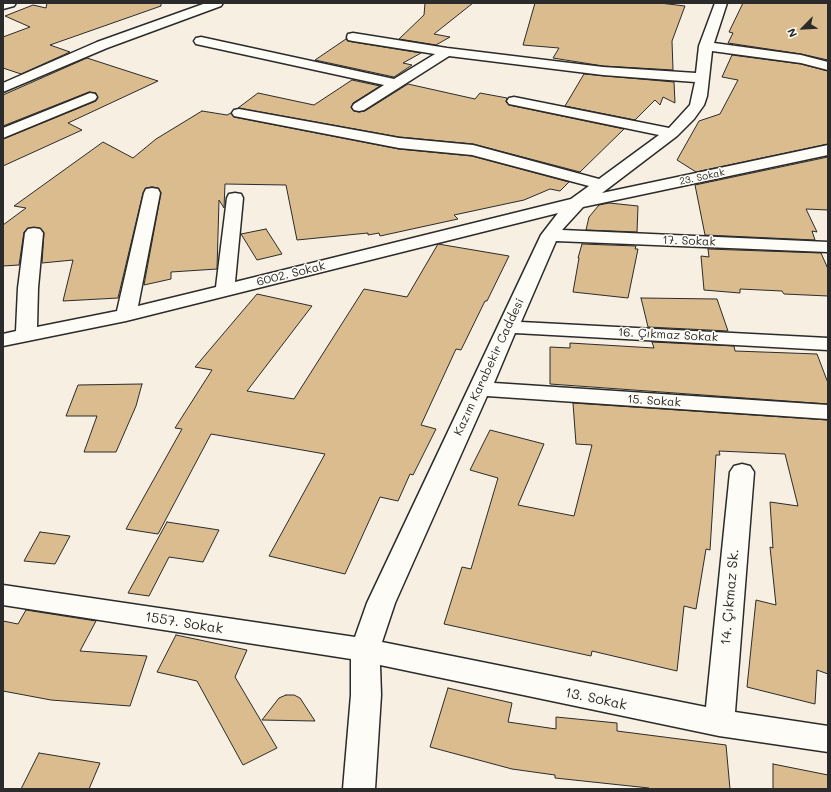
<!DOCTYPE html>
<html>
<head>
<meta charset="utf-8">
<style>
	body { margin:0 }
	#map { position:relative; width:831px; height:792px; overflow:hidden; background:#f6efe2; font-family:Mali,sans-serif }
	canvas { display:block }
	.frame { position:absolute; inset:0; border:4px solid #2b2b2b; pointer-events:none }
	.north { position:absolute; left:783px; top:8px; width:40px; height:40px; -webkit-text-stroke:3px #fdfcf7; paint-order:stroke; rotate:246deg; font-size:11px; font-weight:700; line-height:16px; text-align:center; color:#2b2b2b }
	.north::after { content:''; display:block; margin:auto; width:14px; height:18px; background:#2b2b2b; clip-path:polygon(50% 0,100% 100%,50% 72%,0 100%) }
</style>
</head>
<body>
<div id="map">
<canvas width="831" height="792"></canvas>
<div class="frame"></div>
<div class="north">N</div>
</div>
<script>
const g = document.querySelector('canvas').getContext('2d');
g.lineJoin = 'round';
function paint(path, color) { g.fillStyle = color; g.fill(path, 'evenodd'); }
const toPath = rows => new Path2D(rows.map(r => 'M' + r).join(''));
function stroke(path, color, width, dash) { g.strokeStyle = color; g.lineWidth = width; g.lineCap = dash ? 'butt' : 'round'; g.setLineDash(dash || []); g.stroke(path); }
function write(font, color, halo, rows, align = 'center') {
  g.font = font + ' Mali,sans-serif'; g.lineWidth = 3; g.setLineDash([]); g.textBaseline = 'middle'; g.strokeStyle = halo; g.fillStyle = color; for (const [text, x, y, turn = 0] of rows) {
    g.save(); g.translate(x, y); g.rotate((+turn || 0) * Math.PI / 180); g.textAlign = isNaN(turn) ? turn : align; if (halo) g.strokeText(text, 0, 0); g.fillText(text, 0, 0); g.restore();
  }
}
const building = toPath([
	[47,3,161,3,161,6,50,45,70,52,21,74,3,68,3,37,30,27,5,16,33,5,46,8,47,3],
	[425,3,473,3,434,34,450,37,436,45,399,39,424,15,425,3],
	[535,3,660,3,685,6,672,41,673,70,603,66,553,58,559,48,523,45,535,3],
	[743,3,828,3,828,60,801,54,728,43,733,33,729,32,743,3],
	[346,39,348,41,353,42,421,53,403,63,412,65,394,77,315,60,346,39],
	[732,55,801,64,828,71,828,144,696,172,677,160,699,121,720,114,738,80,722,77,732,55],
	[87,58,158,81,68,123,82,130,3,166,3,139,96,101,98,98,96,93,89,92,3,126,3,95,87,58],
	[584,74,674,82,675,103,663,97,660,105,655,100,635,120,565,106,584,74],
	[352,80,380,86,353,103,351,108,354,111,359,112,365,111,408,84,475,99,480,93,507,98,506,102,509,105,624,129,580,172,473,144,399,137,238,108,258,93,314,105,352,80],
	[202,111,227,115,231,113,234,117,399,149,472,156,569,182,560,191,550,189,524,200,454,215,458,219,380,236,379,233,368,235,368,233,297,240,286,185,225,184,224,208,219,200,217,269,171,272,171,279,144,285,161,193,158,188,152,187,146,188,143,193,118,298,63,301,73,260,42,263,44,233,40,228,28,228,24,232,19,265,3,266,3,225,26,208,14,206,103,142,133,158,156,139,202,111],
	[828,157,828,210,806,209,817,232,812,231,815,240,705,235,695,185,828,157],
	[609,203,638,206,637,232,586,230,589,217,599,205,609,203],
	[266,229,282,254,257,260,241,234,266,229],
	[438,244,509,256,487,301,485,301,461,350,456,349,421,425,436,429,413,475,410,474,398,501,380,497,345,574,269,556,325,454,211,434,158,534,126,529,182,429,175,428,212,370,195,367,257,294,312,306,247,391,294,399,364,289,407,297,438,244],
	[582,244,636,246,635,249,638,249,628,298,573,292,579,258,578,258,582,244],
	[708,249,821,253,828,269,828,296,784,294,782,291,740,289,740,293,704,290,701,256,709,257,708,249],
	[641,298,717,299,728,331,648,327,641,298],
	[652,342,734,346,735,351,817,354,828,383,828,404,550,384,550,347,570,348,570,343,654,348,652,342],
	[142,384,136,406,116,452,84,452,97,416,66,416,78,385,142,384],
	[573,403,828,420,828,674,817,670,815,704,747,687,756,600,776,605,770,547,773,548,770,502,798,506,785,454,719,451,720,455,716,455,710,550,706,549,696,609,684,606,677,671,592,651,591,656,444,624,462,567,471,569,498,478,470,470,490,430,544,444,518,505,574,516,592,445,576,444,573,403],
	[167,522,219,530,203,562,169,557,149,596,128,593,167,522],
	[40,532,70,536,55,564,24,561,40,532],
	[26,610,96,621,80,651,147,656,130,706,51,700,3,691,3,621,18,624,26,610],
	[176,635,247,650,235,677,277,748,243,765,197,681,157,672,176,635],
	[448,688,512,703,508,722,556,729,556,717,617,723,617,731,726,745,730,789,649,789,649,788,555,778,555,775,512,769,430,747,448,688],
	[286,695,294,695,300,698,315,721,262,720,279,698,286,695],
	[39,753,100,763,89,789,21,789,39,753],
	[773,764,828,775,828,789,773,789,773,764]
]);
const minor = toPath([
	[3,3,16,3,14,6,3,9,3,3],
	[206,3,223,3,221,6,107,48,3,92,3,83,97,42,206,3],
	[715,3,727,3,714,43,801,55,828,62,828,70,801,63,712,51,707,96,704,105,694,119,677,136,602,193,828,145,828,155,583,207,562,230,828,242,828,252,556,241,521,322,828,338,828,350,515,333,494,383,828,405,828,419,487,396,395,603,382,642,706,707,730,472,734,466,742,464,750,466,754,472,735,712,828,726,828,752,719,736,380,665,381,695,375,789,343,789,351,695,351,659,3,605,3,585,355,637,367,603,541,235,558,213,126,321,3,346,3,334,16,331,18,288,25,233,28,229,34,228,40,229,43,233,38,288,37,327,117,311,144,193,146,189,152,188,158,189,160,193,138,306,216,287,227,198,229,194,235,193,241,194,243,198,235,282,571,199,589,186,472,155,399,148,239,117,234,116,232,113,234,110,239,109,399,138,473,145,599,179,659,135,514,105,509,104,507,101,509,98,514,97,669,128,690,105,695,82,603,75,449,56,364,110,359,111,354,110,352,107,354,104,384,85,196,44,194,41,196,38,201,37,394,79,435,54,353,41,348,40,347,37,348,34,353,33,447,48,603,67,696,73,699,46,715,3],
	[90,93,95,94,97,97,95,100,3,138,3,128,90,93]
]);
const farStreetnames = [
	["23. Sokak",702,177,-12]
];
const streetNames = [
	["17. Sokak",689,241,2],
	["6002. Sokak",291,274,-14],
	["16. Çıkmaz Sokak",668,335,3],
	["Kazım Karabekir Caddesi",489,367,-65],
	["15. Sokak",654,401,4]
];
const nearStreetnames = [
	["14. Çıkmaz Sk.",730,597,-85],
	["1557. Sokak",184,623,9],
	["13. Sokak",596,699,12]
];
paint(building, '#dabc8e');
stroke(building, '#2b2b2b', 1);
stroke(minor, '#2b2b2b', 3);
paint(minor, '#fdfcf7');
write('10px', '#2b2b2b', '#fdfcf7', farStreetnames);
write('12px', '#2b2b2b', '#fdfcf7', streetNames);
write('14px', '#2b2b2b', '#fdfcf7', nearStreetnames);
</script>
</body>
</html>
